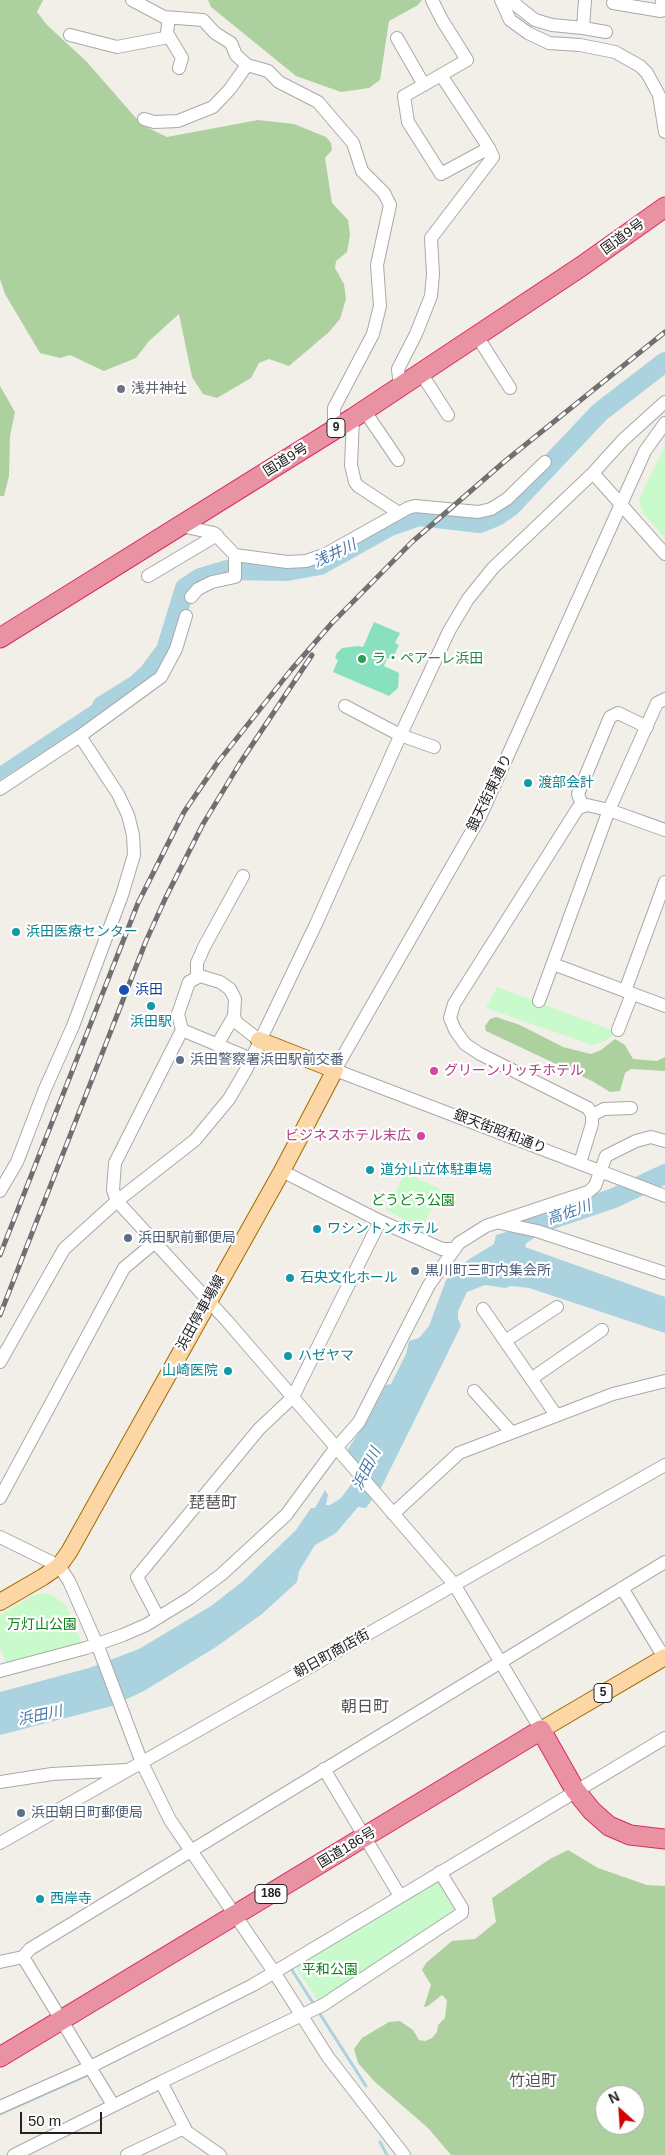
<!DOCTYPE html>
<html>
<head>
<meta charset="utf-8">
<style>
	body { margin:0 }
	#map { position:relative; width:665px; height:2155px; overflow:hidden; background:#f2efe9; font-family:Helvetica,sans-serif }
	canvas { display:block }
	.north { position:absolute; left:595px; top:2085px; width:50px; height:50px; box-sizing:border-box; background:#fff; border:1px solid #a7a7a7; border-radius:50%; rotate:334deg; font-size:14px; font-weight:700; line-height:20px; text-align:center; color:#222 }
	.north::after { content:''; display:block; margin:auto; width:18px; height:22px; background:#d40000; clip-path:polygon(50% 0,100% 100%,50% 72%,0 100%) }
	.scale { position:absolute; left:20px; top:2112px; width:82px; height:22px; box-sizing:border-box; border:2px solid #222; border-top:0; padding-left:6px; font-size:15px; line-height:18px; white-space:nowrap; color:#222; -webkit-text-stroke:4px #fff; paint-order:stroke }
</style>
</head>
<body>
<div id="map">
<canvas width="665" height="2155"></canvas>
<div class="north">N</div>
<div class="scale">50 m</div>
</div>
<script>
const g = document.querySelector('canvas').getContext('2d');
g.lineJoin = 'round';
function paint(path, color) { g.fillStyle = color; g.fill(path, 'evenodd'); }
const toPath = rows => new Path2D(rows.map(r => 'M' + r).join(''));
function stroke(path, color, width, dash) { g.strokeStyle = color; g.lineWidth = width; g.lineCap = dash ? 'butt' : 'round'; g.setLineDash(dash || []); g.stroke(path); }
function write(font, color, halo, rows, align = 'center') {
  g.font = font + ' Helvetica,"Noto Sans JP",sans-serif'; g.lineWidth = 4.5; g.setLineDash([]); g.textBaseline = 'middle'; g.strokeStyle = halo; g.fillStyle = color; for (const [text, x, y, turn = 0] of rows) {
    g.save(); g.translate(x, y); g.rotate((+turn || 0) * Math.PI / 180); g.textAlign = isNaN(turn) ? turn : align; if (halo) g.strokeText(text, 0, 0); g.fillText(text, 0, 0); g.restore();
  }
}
const forest = toPath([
	[0,0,43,0,37,12,47,25,86,61,142,125,167,137,258,120,294,124,326,137,331,143,332,150,325,158,332,203,348,220,350,235,347,252,336,261,335,268,344,284,346,299,340,319,329,332,289,366,269,359,259,363,251,378,217,398,203,394,192,377,179,314,149,341,136,358,104,371,70,355,60,358,40,353,5,294,0,279],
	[208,0,422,0,418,5,389,21,380,80,369,88,341,92,296,76,211,7],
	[0,386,15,412,10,436,9,476,4,496,0,496],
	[496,1017,520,1025,563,1047,591,1054,601,1050,615,1039,625,1045,633,1059,657,1061,665,1057,665,1071,631,1069,625,1073,620,1091,610,1092,592,1081,486,1031,485,1026,490,1019],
	[568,1850,598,1868,647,1885,665,1886,665,2155,451,2155,428,2128,375,2082,358,2063,354,2049,362,2038,389,2022,400,2021,413,2030,419,2040,425,2041,432,2038,437,2032,438,2025,445,2018,447,2000,442,1995,428,2006,424,2007,431,1985,422,1970,426,1963,452,1941,475,1939,496,1922,492,1898,550,1859],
	[605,2095,635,2095,635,2125,605,2125]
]);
const park = toPath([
	[665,445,665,538,643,513,639,500],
	[497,987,617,1032,605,1041,592,1045,486,1008],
	[405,1173,441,1189,422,1229,386,1210],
	[45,1593,52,1595,66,1605,81,1641,79,1644,6,1664,0,1647,0,1615,34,1595],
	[437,1880,442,1882,458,1907,457,1912,319,2002,295,1966]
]);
const pitch = toPath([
	[374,622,400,633,395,643,399,645,392,660,387,658,384,666,399,673,398,688,389,696,333,672,338,660,335,658,337,653,342,648,358,646,363,647]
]);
const water = toPath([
	[122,685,129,697,0,780,0,766],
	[513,1230,530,1231,525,1247,665,1297,665,1333,529,1288,511,1286,505,1288,485,1285,467,1292,458,1311,458,1318,461,1326,382,1486,366,1508,358,1507,336,1533,315,1545,299,1571,297,1582,262,1614,216,1647,144,1691,112,1706,0,1735,0,1692,89,1668,139,1649,211,1606,243,1581,296,1530,311,1508,315,1508,325,1490,328,1495,326,1505,330,1505,341,1498,353,1482,348,1449,365,1423,386,1385,391,1384,406,1354,409,1341,419,1338,429,1326,446,1280,468,1260,494,1244,496,1235]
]);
const stream = toPath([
	[290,1967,315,2006],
	[318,2011,366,2086],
	[0,2114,90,2074],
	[380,2142,387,2155]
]);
const river = toPath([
	[102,706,136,685,149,673,166,650,185,588,200,578,227,570,287,571,320,565,390,526,419,516,480,523,497,516,510,507,600,412,665,362],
	[513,1240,537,1224,614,1198,665,1174]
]);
const minor = toPath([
	[132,0,164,17,203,20,215,33,231,43,236,55,247,65,268,71,279,82,318,102,353,143,362,171,384,193,390,205,377,265,380,306,373,334,334,408,334,430],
	[501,0,510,20,528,33,549,43,580,45,615,52,640,66,647,73,659,95,665,132],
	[514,0,516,5,535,20,552,25,583,28],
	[585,0,583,28,606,32],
	[613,3,661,11,662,0],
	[169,18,167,33,182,58,179,68],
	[70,35,117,47,169,37],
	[397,38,424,85],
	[441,75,404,96,408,122,441,174,489,148],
	[144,119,154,122,178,121,213,107,230,89,247,65],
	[477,336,510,388],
	[421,373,448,415],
	[400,387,398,369,416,334,431,296,433,274,431,238,493,157,489,148,441,75,467,60,442,20,432,0],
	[364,410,398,460],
	[353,418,351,465,355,482,358,486,399,513],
	[665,423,645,451,480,817,335,1070,665,1196],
	[593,473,665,554],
	[181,526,214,533,235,555,287,562,306,561,324,555,408,508,415,506,478,512,491,509,507,499,545,462],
	[148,576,217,535],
	[191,597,198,589,212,582,235,577,235,555],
	[345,706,400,735,434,747],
	[0,789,80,736,161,677,176,649,186,616],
	[582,805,578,794,610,717,618,713,647,727],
	[553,964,665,1006],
	[197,977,197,963,204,947,243,876],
	[625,991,665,882],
	[539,1001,609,810,657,703,665,699],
	[182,1030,115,1163,113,1190,117,1201,227,1321,454,1584,541,1730],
	[618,1030,632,994],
	[217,1045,234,1016],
	[249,1058,182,1030,178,1014,189,982,200,976,220,982,230,989,235,999,234,1016,236,1022,259,1040],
	[592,1115,604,1109,631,1108],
	[580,1163,592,1124,592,1115,588,1108,480,1054,465,1044,455,1030,450,1018,454,1004,578,808,587,805,609,810,665,830],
	[282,1171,380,1221,442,1249,453,1249],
	[0,1191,17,1162,45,1089,73,1026,122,895,134,855,133,835,128,815,118,794,80,736],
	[500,1223,537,1231,665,1273],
	[483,1309,556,1415],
	[505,1341,557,1307],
	[0,1362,64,1249,117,1201,195,1140,229,1099,246,1070,316,924,401,734,449,631,468,599,493,568,593,473,623,440,665,402],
	[531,1379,602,1330],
	[474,1391,511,1432],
	[0,1498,124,1268,154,1243],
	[393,1514,459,1453,613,1394,665,1381],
	[0,1537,59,1566,69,1581,99,1649,142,1763,170,1820,274,1972,328,2057,404,2155],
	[622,1588,665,1659],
	[158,1617,137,1577,259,1429,293,1397,380,1221],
	[0,1671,86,1648,123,1635,146,1625,190,1598,222,1574,286,1515,331,1454,359,1422,429,1285,459,1243,486,1226,588,1192,595,1186,606,1156,636,1141,651,1137,665,1141],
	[324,1769,400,1896],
	[0,1782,52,1774,127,1770],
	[0,1843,665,1465],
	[0,1962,23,1957],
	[161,2082,323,2005,462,1913,462,1908,440,1872],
	[113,2105,23,1957,30,1949,665,1562],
	[0,2107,90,2067,253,1985,665,1738],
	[14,2155,161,2082,187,2132,220,2155],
	[127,2155,184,2128]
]);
const major = toPath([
	[0,1602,43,1577,59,1566,69,1552,282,1171,335,1070,259,1040],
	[541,1730,665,1657]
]);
const highway = toPath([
	[0,638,353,418,582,266,665,207],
	[0,2057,541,1730,575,1790,592,1811,609,1826,630,1835,665,1839]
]);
const rail = toPath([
	[0,1255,138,903,184,812,218,762,291,670,332,623,412,542,504,462,665,332],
	[0,1315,146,941,166,897,203,824,240,763,312,655]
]);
const markers = [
	[121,389,5,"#6b7280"],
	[362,659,5,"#2e9e5b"],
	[528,783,5,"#0f9aa8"],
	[16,932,5,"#0f9aa8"],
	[124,990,6,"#1a4fb4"],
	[151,1006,5,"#0f9aa8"],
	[180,1060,5,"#5c6f8a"],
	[434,1071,5,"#d1479c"],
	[421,1136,5,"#d1479c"],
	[370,1170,5,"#0f9aa8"],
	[317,1229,5,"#0f9aa8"],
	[128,1238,5,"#5c6f8a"],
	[415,1271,5,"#5c6f8a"],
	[290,1278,5,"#0f9aa8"],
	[288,1356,5,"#0f9aa8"],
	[228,1371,5,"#0f9aa8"],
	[21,1813,5,"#5c6f8a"],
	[40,1899,5,"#0f9aa8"]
];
const shields = [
	[336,428,18],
	[603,1693,18],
	[271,1894,32]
];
const shieldNames = [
	["9",336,428],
	["5",603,1693],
	["186",271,1894]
];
const streetNames = [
	["国道9号",623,237,-36],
	["国道9号",286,460,-32],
	["銀天街東通り",490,793,-64],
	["銀天街昭和通り",500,1132,21],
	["浜田停車場線",201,1313,-61],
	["朝日町商店街",332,1654,-29],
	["国道186号",347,1848,-31]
];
const worshipNames = [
	["浅井神社",131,389]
];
const leisureNames = [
	["ラ・ペアーレ浜田",372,659]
];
const cultureNames = [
	["渡部会計",538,783],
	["浜田医療センター",26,932],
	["浜田駅",151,1022,"center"],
	["道分山立体駐車場",380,1170],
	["ワシントンホテル",327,1229],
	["石央文化ホール",300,1278],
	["ハゼヤマ",298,1356],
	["山崎医院",218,1371,"right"],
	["西岸寺",50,1899]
];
const transitNames = [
	["浜田",135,990]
];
const serviceNames = [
	["浜田警察署浜田駅前交番",190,1060],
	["浜田駅前郵便局",138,1238],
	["黒川町三町内集会所",425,1271],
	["浜田朝日町郵便局",31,1813]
];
const hotelNames = [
	["グリーンリッチホテル",444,1071],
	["ビジネスホテル末広",411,1136,"right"]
];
const parkNames = [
	["どうどう公園",413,1201],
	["万灯山公園",42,1625],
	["平和公園",330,1970]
];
const waterNames = [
	["浅井川",335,554,-25],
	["高佐川",569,1213,-19],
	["浜田川",367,1469,-63],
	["浜田川",40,1716,-12]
];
const quarterNames = [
	["琵琶町",213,1504],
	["朝日町",365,1708],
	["竹迫町",533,2082]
];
paint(forest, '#add19e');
paint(park, '#c8facc');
paint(pitch, '#88e0be');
paint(water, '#aad3df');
stroke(stream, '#aad3df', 3);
stroke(river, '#aad3df', 20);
stroke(minor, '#a9a9a9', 14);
stroke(major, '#a06b00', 18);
stroke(highway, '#dc2a67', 21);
stroke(minor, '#fff', 12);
stroke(major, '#fcd6a4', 16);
stroke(highway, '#e892a2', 19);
stroke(rail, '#707070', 5);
stroke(rail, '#fff', 3, [9]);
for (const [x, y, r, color] of markers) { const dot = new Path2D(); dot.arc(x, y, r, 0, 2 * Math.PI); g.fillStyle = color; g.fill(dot); stroke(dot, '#fff', 2); }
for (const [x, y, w] of shields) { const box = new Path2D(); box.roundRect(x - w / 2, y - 9.5, w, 19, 4); g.fillStyle = '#fff'; g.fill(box); stroke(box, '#222', 1); }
write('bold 12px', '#222', null, shieldNames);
write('14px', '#222', '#fff', streetNames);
write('14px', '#5b616d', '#fff', worshipNames, 'left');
write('14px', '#27864d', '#fff', leisureNames, 'left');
write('14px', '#0d838f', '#fff', cultureNames, 'left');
write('14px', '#164399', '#fff', transitNames, 'left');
write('14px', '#4e5e75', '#fff', serviceNames, 'left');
write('14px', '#b23c85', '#fff', hotelNames, 'left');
write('14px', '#0c8416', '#fff', parkNames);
write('italic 15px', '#4a7aab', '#fff', waterNames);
write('16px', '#555', '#fff', quarterNames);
</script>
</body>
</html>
